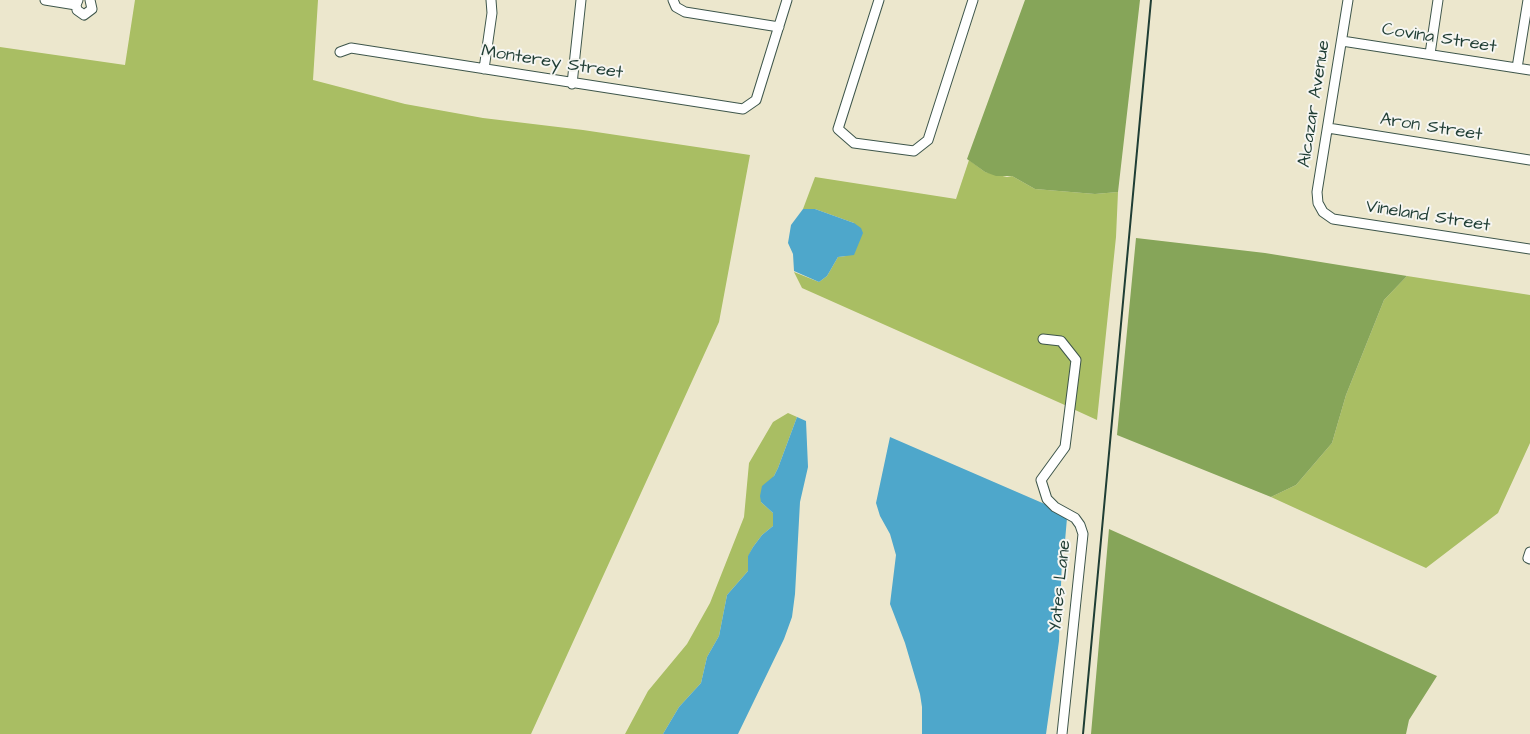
<!DOCTYPE html>
<html>
<head>
<meta charset="utf-8">
<style>
	body { margin:0 }
	canvas { display:block; background:#ece7cd }
</style>
</head>
<body>
<canvas width="1530" height="734"></canvas>
<script>
const g = document.querySelector('canvas').getContext('2d');
g.lineJoin = 'round';
function paint(path, color) { g.fillStyle = color; g.fill(path, 'evenodd'); }
const toPath = rows => new Path2D(rows.map(r => 'M' + r).join(''));
function stroke(path, color, width, dash) { g.strokeStyle = color; g.lineWidth = width; g.lineCap = dash ? 'butt' : 'round'; g.setLineDash(dash || []); g.stroke(path); }
function write(font, color, halo, rows, align = 'center') {
  g.font = font + ' "Architects Daughter",sans-serif'; g.lineWidth = 4; g.setLineDash([]); g.textBaseline = 'middle'; g.strokeStyle = halo; g.fillStyle = color; for (const [text, x, y, turn = 0] of rows) {
    g.save(); g.translate(x, y); g.rotate((+turn || 0) * Math.PI / 180); g.textAlign = isNaN(turn) ? turn : align; if (halo) g.strokeText(text, 0, 0); g.fillText(text, 0, 0); g.restore();
  }
}
const green = toPath([
	[135,0,318,0,313,80,405,104,483,118,583,130,750,155,719,322,531,734,0,734,0,47,125,65],
	[969,160,985,172,1007,177,1012,176,1035,189,1095,194,1118,192,1116,237,1097,420,1073,409,1079,360,1062,338,1040,335,1039,342,1059,345,1072,361,1067,406,802,288,794,272,819,282,827,276,838,257,846,256,854,223,815,209,803,209,815,177,956,199],
	[1407,276,1530,295,1530,443,1498,513,1426,568,1271,497,1296,485,1332,443,1346,395,1384,300],
	[788,413,797,417,778,468,761,502,773,513,773,526,762,535,753,547,748,557,748,571,727,595,719,636,707,657,701,683,679,707,663,734,625,734,648,691,687,644,710,603,744,517,749,463,773,422]
]);
const forest = toPath([
	[1025,0,1140,0,1118,192,1095,194,1035,189,1012,176,996,176,985,172,967,159],
	[1136,238,1265,253,1407,276,1384,300,1346,395,1332,443,1296,485,1271,497,1117,435],
	[1109,529,1437,676,1409,720,1406,734,1091,734]
]);
const water = toPath([
	[803,209,815,209,854,223,861,228,863,233,854,255,838,257,827,276,819,282,794,271,793,254,788,243,791,225],
	[797,417,806,421,808,467,800,502,795,594,792,617,784,639,738,734,663,734,679,707,701,683,707,657,719,636,727,595,748,571,748,556,753,547,762,535,773,526,773,513,761,502,760,496,762,486,774,476,778,468],
	[890,437,1047,505,1067,518,1065,541,1060,548,1062,558,1059,641,1046,734,922,734,922,707,920,694,905,643,890,604,896,555,890,534,880,516,876,503]
]);
const minor = toPath([
	[45,0,76,5],
	[78,0,76,5,77,10,84,15,92,9,90,0],
	[673,0,676,7,685,12,779,27],
	[879,0,838,129,854,143,914,151,928,140,973,0],
	[1348,0,1317,192,1318,203,1323,212,1333,219,1530,249],
	[1342,41,1530,70],
	[340,52,351,48,743,109,756,100,787,0],
	[1430,54,1438,0],
	[1517,68,1528,0],
	[484,69,492,13,491,0],
	[572,84,581,0],
	[1328,128,1530,160],
	[1043,339,1061,341,1076,360,1065,447,1041,480,1047,499,1055,507,1075,518,1080,525,1083,534,1062,734],
	[1530,552,1528,558,1530,559]
]);
const rail = toPath([
	[1083,734,1151,0]
]);
const streetNames = [
	["Covina Street",1439,39,9],
	["Monterey Street",552,63,9],
	["Alcazar Avenue",1315,104,-81],
	["Aron Street",1431,128,9],
	["Vineland Street",1428,217,9],
	["Yates Lane",1061,586,-84]
];
paint(green, '#a9be63');
paint(forest, '#86a559');
paint(water, '#4ea7cb');
stroke(minor, '#3e564b', 11);
stroke(minor, '#fff', 9);
stroke(rail, '#1f3d34', 2);
write('18px', '#1f3d34', '#f6f6f2', streetNames);
</script>
</body>
</html>
